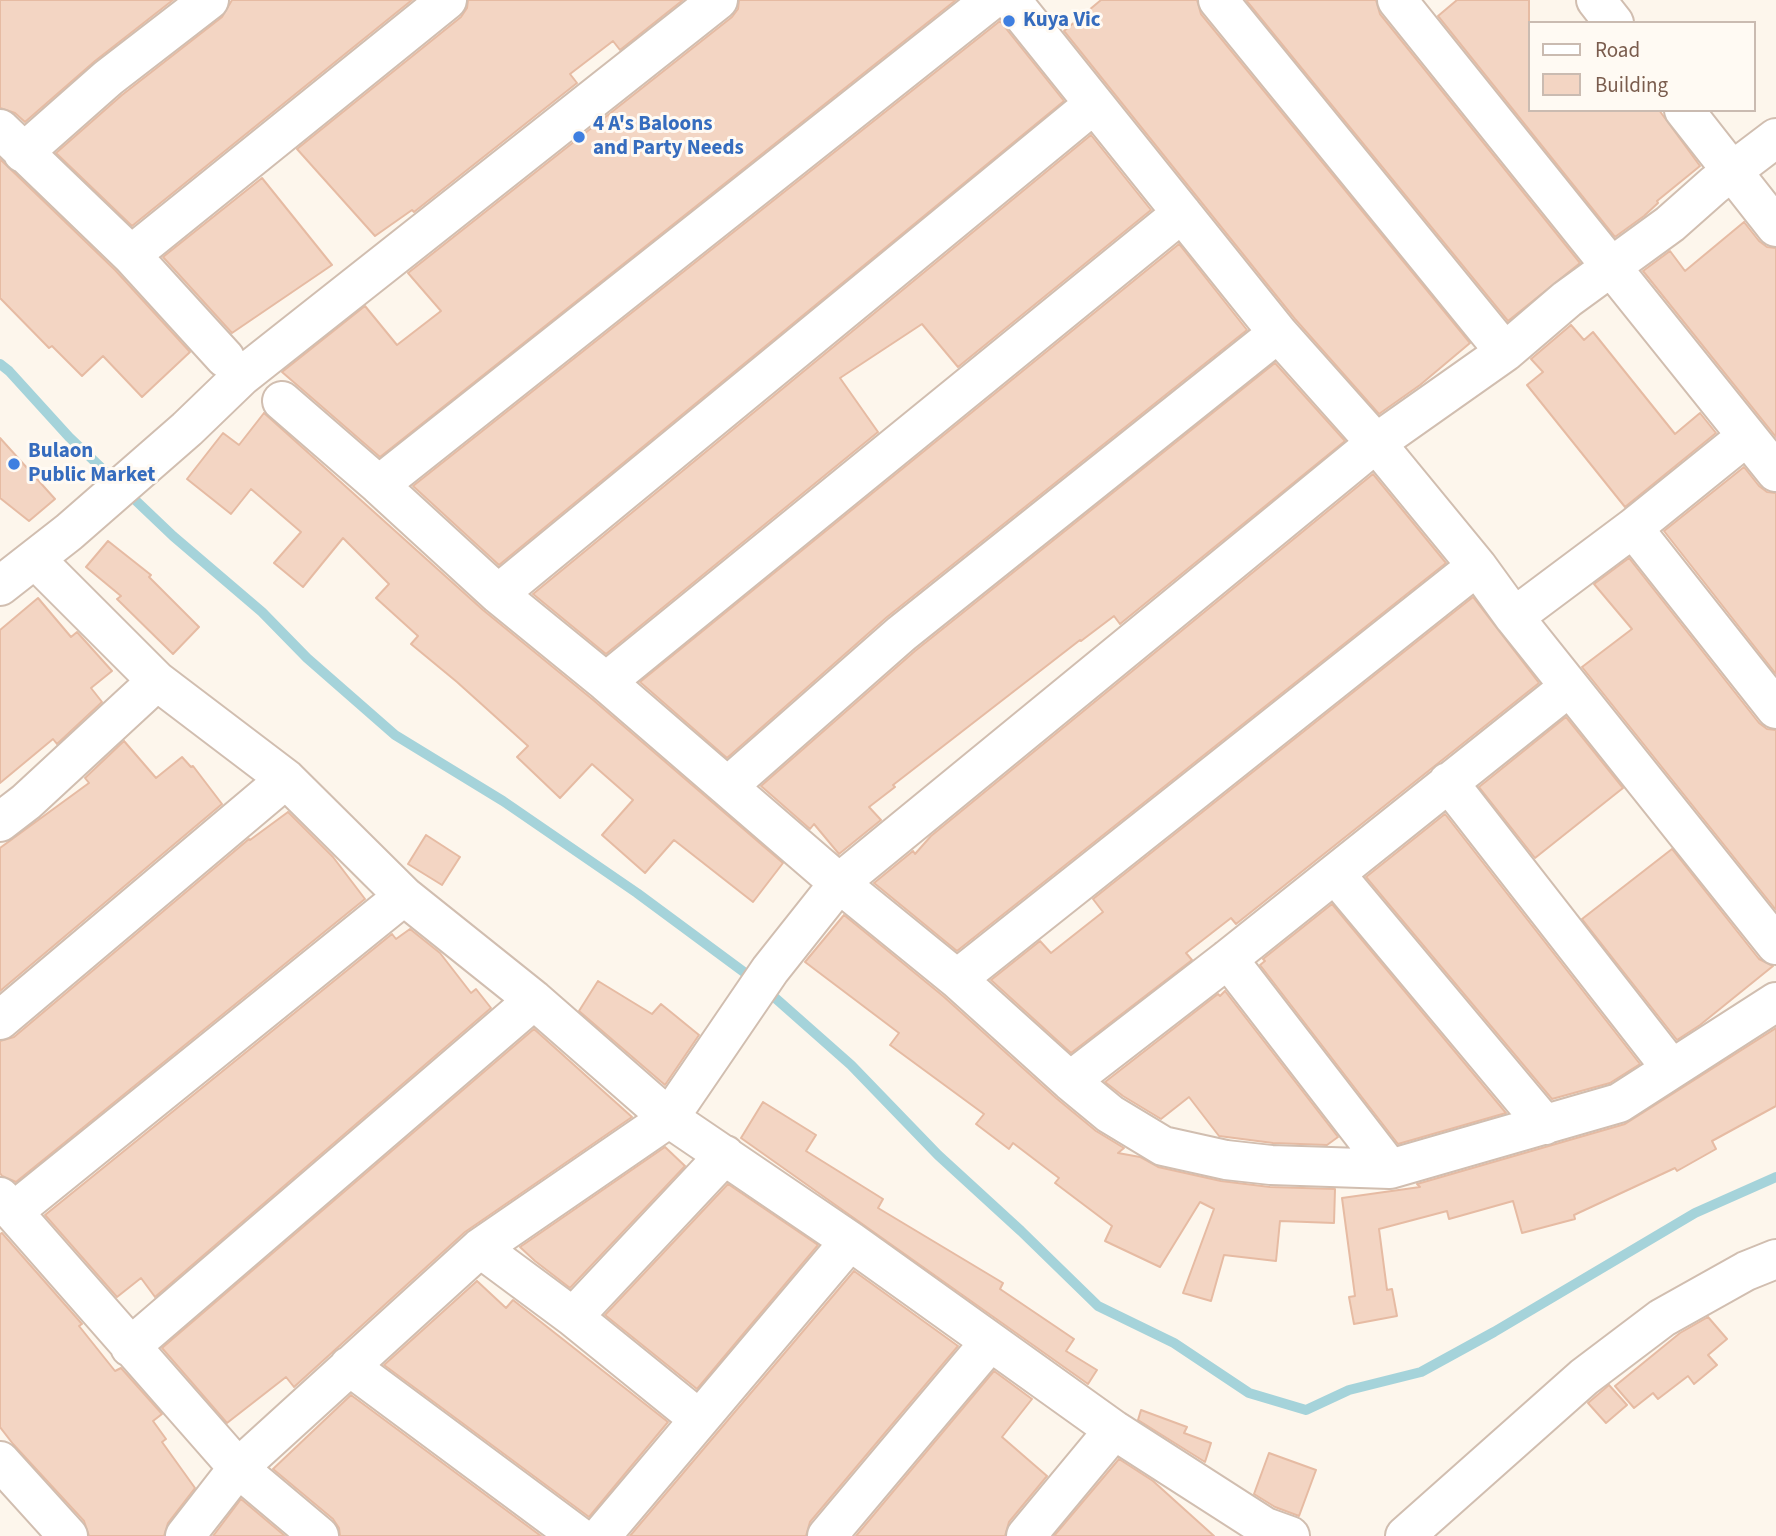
<!DOCTYPE html>
<html>
<head>
<meta charset="utf-8">
<style>
	body { margin:0 }
	#map { position:relative; width:1776px; height:1536px; overflow:hidden; background:#fdf6ec; font-family:"Source Sans 3",sans-serif }
	canvas { display:block }
	.legend { position:absolute; left:1528px; top:21px; width:228px; height:91px; box-sizing:border-box; background:#fffaf3; border:2px solid #cabbb1; margin:0; padding:9px 12px; list-style:none; font-size:21px; color:#7a5c4d }
	.legend li { display:flex; align-items:center; gap:14px; height:35px }
	.legend b { width:35px; border:2px solid #cabbb1 }
</style>
</head>
<body>
<div id="map">
<canvas width="1776" height="1536"></canvas>
<ul class="legend">
<li><b style="height:9px;background:#fff"></b>Road</li>
<li><b style="height:19px;background:#f3d5c3"></b>Building</li>
</ul>
</div>
<script>
const g = document.querySelector('canvas').getContext('2d');
g.lineJoin = 'round';
const toPath = rows => new Path2D(rows.map(r => 'M' + r).join(''));
function stroke(path, color, width, dash) { g.strokeStyle = color; g.lineWidth = width; g.lineCap = dash ? 'butt' : 'round'; g.setLineDash(dash || []); g.stroke(path); }
function paint(path, color) { g.fillStyle = color; g.fill(path, 'evenodd'); }
function write(font, color, halo, rows, align = 'center') {
  g.font = font + ' "Source Sans 3",sans-serif'; g.lineWidth = 6; g.setLineDash([]); g.textBaseline = 'middle'; g.strokeStyle = halo; g.fillStyle = color; for (const [text, x, y, turn = 0] of rows) {
    g.save(); g.translate(x, y); g.rotate((+turn || 0) * Math.PI / 180); g.textAlign = isNaN(turn) ? turn : align; if (halo) g.strokeText(text, 0, 0); g.fillText(text, 0, 0); g.restore();
  }
}
const stream = toPath([
	[0,364,9,371,69,437,173,536,262,612,307,658,395,735,503,801,637,893,756,981,851,1065,938,1155,1021,1231,1098,1306,1174,1343,1249,1393,1306,1410,1349,1390,1421,1372,1494,1332,1695,1213,1776,1177]
]);
const building = toPath([
	[0,0,173,0,95,61,25,122,15,113,0,108,0,0],
	[232,0,412,0,132,226,56,153,122,95,222,17,232,0],
	[468,0,683,0,620,50,613,41,570,74,577,83,414,212,412,210,375,236,297,149,461,17,467,8,468,0],
	[739,0,956,0,380,457,282,372,365,306,397,345,441,311,408,273,732,17,738,9,739,0],
	[1101,0,1197,0,1201,14,1470,343,1420,385,1379,414,1295,319,1064,31,1101,0],
	[1246,0,1376,0,1380,14,1580,263,1508,321,1246,0],
	[1457,0,1529,0,1529,110,1659,110,1700,166,1657,201,1658,203,1644,216,1615,237,1438,16,1457,0],
	[1000,21,1064,101,499,565,413,486,1000,21],
	[1091,135,1151,210,958,367,922,324,840,378,878,432,606,654,533,594,1091,135],
	[0,159,115,270,190,352,142,397,103,356,82,376,52,346,49,348,0,298,0,159],
	[262,178,332,265,232,333,163,257,262,178],
	[1744,222,1759,241,1767,247,1776,248,1776,437,1643,271,1670,251,1685,271,1744,222],
	[1179,244,1247,330,887,617,727,758,640,682,1179,244],
	[1571,325,1584,340,1593,332,1675,434,1700,413,1716,433,1625,507,1527,385,1543,372,1531,359,1571,325],
	[1275,363,1345,441,1120,624,1114,616,1081,641,1080,640,893,785,895,787,869,807,881,820,839,854,814,824,810,829,761,786,915,651,1275,363],
	[264,413,483,610,592,699,783,863,753,902,674,840,645,873,602,835,633,800,592,764,560,798,517,757,528,746,457,682,411,644,418,636,376,598,389,584,343,538,303,587,274,563,301,532,251,489,231,514,187,479,223,433,239,445,264,413],
	[0,438,55,499,29,521,0,498,0,438],
	[1744,467,1759,486,1767,492,1776,493,1776,674,1664,531,1744,467],
	[1373,474,1446,563,957,951,874,883,913,851,915,854,931,836,1373,474],
	[108,541,151,575,149,577,199,627,173,654,117,599,121,596,86,567,108,541],
	[1629,558,1759,723,1767,729,1776,730,1776,910,1582,667,1632,629,1594,584,1629,558],
	[1473,597,1539,683,1236,924,1231,918,1186,953,1192,960,1071,1053,991,980,1040,941,1051,953,1103,912,1093,899,1473,597],
	[38,598,71,637,77,632,112,671,91,688,102,702,57,744,53,739,0,783,0,630,38,598],
	[1566,717,1623,788,1535,858,1479,787,1566,717],
	[124,741,156,778,182,757,191,767,193,766,222,804,0,991,0,848,89,783,85,778,124,741],
	[288,812,333,857,365,899,16,1182,2,1176,0,1173,0,1041,14,1037,249,839,250,840,288,812],
	[1445,814,1640,1064,1610,1083,1552,1099,1366,877,1445,814],
	[426,835,460,857,442,885,408,864,426,835],
	[1672,849,1759,959,1773,966,1700,1025,1677,1040,1582,919,1672,849],
	[1332,904,1506,1113,1398,1144,1260,965,1265,961,1263,959,1332,904],
	[844,915,943,996,1056,1098,1096,1131,1124,1148,1118,1153,1140,1157,1158,1167,1221,1181,1270,1187,1335,1189,1334,1223,1280,1221,1276,1261,1224,1255,1211,1301,1183,1293,1214,1209,1200,1202,1160,1267,1105,1241,1112,1226,1055,1183,1059,1178,1013,1143,1009,1149,976,1124,984,1114,890,1045,899,1033,805,962,844,915],
	[410,929,440,953,471,993,476,989,491,1008,155,1297,141,1278,117,1297,45,1215,392,934,396,939,410,929],
	[598,981,652,1014,661,1004,699,1035,665,1085,579,1011,598,981],
	[1225,991,1338,1137,1327,1145,1273,1143,1219,1136,1189,1097,1161,1119,1123,1096,1105,1082,1218,994,1220,996,1225,991],
	[1776,1028,1776,1106,1712,1141,1716,1149,1677,1171,1675,1168,1574,1215,1575,1219,1522,1233,1513,1201,1449,1219,1447,1211,1379,1229,1387,1290,1392,1289,1397,1316,1354,1324,1349,1297,1355,1296,1342,1198,1420,1187,1417,1184,1625,1124,1776,1028],
	[534,1029,632,1117,465,1232,294,1387,286,1377,227,1423,162,1348,534,1029],
	[763,1102,816,1135,806,1151,883,1199,878,1208,1003,1283,1000,1289,1074,1339,1066,1351,1097,1370,1088,1384,741,1138,763,1102],
	[665,1147,685,1166,570,1288,535,1261,520,1247,665,1147],
	[728,1184,818,1245,697,1389,605,1315,728,1184],
	[2,1233,82,1324,79,1326,115,1371,121,1368,162,1414,153,1421,166,1439,162,1442,195,1488,168,1523,164,1536,89,1536,84,1521,13,1444,0,1427,0,1234,2,1233],
	[854,1271,958,1346,810,1522,806,1536,630,1536,854,1271],
	[477,1281,506,1308,513,1300,668,1422,589,1517,384,1365,477,1281],
	[1708,1317,1727,1339,1708,1355,1717,1365,1694,1384,1688,1376,1658,1399,1653,1393,1634,1408,1615,1386,1680,1333,1708,1317],
	[994,1371,1032,1399,1002,1437,1047,1476,1009,1522,1005,1536,856,1536,994,1371],
	[1609,1385,1627,1405,1606,1423,1588,1403,1609,1385],
	[351,1395,541,1536,340,1536,339,1528,333,1519,273,1469,351,1395],
	[1141,1410,1187,1427,1184,1433,1211,1443,1205,1462,1138,1420,1141,1410],
	[1269,1453,1316,1470,1299,1516,1275,1507,1254,1494,1269,1453],
	[1119,1459,1153,1481,1214,1536,1054,1536,1119,1459],
	[241,1499,285,1536,213,1536,241,1499]
]);
const minor = toPath([
	[1011,0,1278,333,1376,443,1477,566,1514,617,1776,945],
	[1218,0,1505,352],
	[1397,0,1776,472],
	[1596,0,1614,23],
	[1684,110,1776,227],
	[0,129,131,255,225,358],
	[23,153,108,78,209,0],
	[131,255,447,0],
	[282,401,379,485,498,594,606,682,839,883,957,979,1070,1081,1110,1114,1163,1146,1226,1160,1271,1165,1390,1169,1619,1103,1776,1002],
	[379,485,991,0],
	[1633,528,1747,436],
	[35,559,157,681,286,779,404,896,534,1000,669,1118,850,1241,1114,1430,1265,1527,1290,1536],
	[0,586,69,532,187,429,242,376,718,0],
	[498,594,1094,104],
	[1514,617,1633,528,1776,709],
	[606,682,1182,213],
	[1448,782,1671,1068],
	[728,786,901,634,1278,333],
	[0,822,26,802,157,681],
	[1335,874,1545,1125],
	[1228,959,1390,1169],
	[957,979,1477,566],
	[0,1020,286,779],
	[1070,1081,1228,959,1569,687],
	[0,1197,238,1468,319,1536],
	[13,1212,404,896],
	[480,1248,573,1317,699,1419],
	[573,1317,725,1155],
	[130,1347,534,1000],
	[349,1366,578,1536],
	[0,1461,68,1536],
	[185,1536,238,1468,480,1248,669,1118,770,970,839,883,1376,443,1505,352,1567,299,1670,224,1714,185,1776,138],
	[601,1536,850,1241],
	[827,1536,990,1342],
	[1026,1536,1114,1430],
	[1405,1536,1584,1377,1662,1318,1746,1271,1776,1259]
]);
const markers = [
	[1009,21,7,"#3f7fe0"],
	[579,137,7,"#3f7fe0"],
	[14,464,7,"#3f7fe0"]
];
const shopNames = [
	["Kuya Vic",1023,21],
	["4 A's Baloons",593,125],
	["and Party Needs",593,149],
	["Bulaon",28,452],
	["Public Market",28,476]
];
stroke(stream, '#a5d3da', 10);
paint(building, '#f3d5c3');
stroke(building, '#e6bba3', 2);
stroke(minor, '#d1beb0', 42);
stroke(minor, '#fff', 38);
for (const [x, y, r, color] of markers) { const dot = new Path2D(); dot.arc(x, y, r, 0, 2 * Math.PI); g.fillStyle = color; g.fill(dot); stroke(dot, '#fffaf3', 2.5); }
write('bold 21px', '#366cbe', '#fffaf3', shopNames, 'left');
</script>
</body>
</html>
